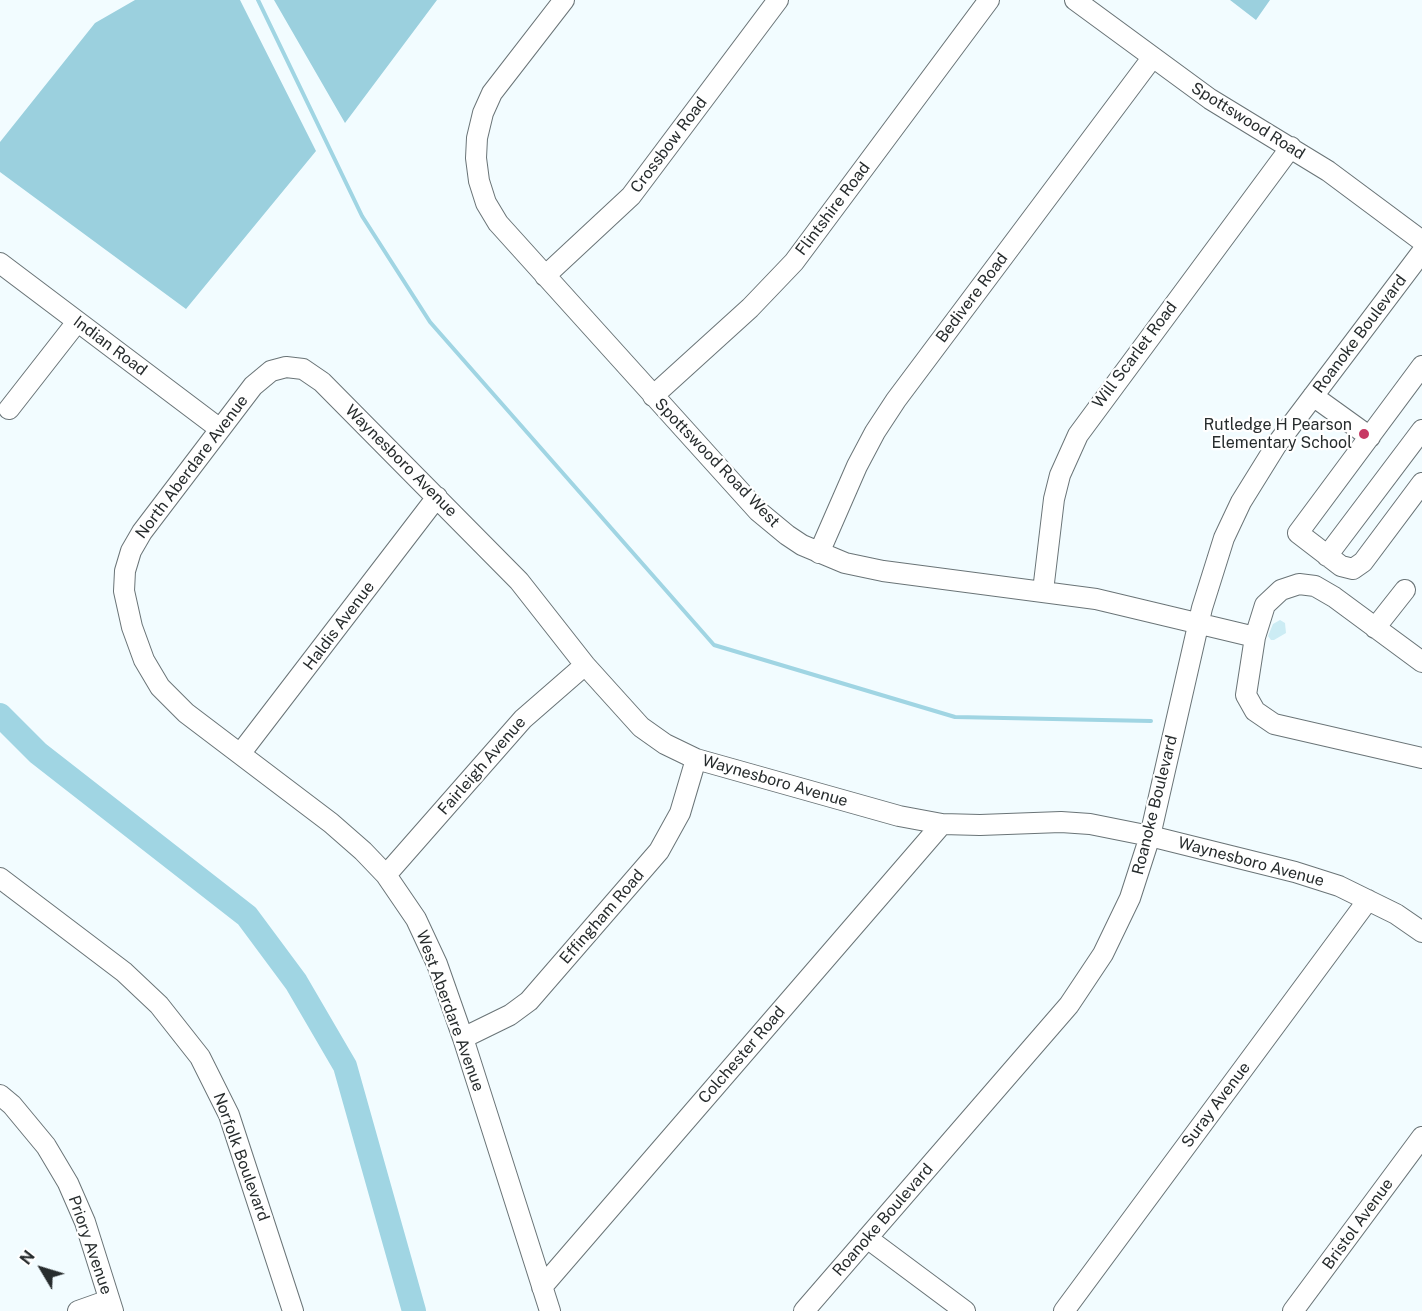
<!DOCTYPE html>
<html>
<head>
<meta charset="utf-8">
<style>
	body { margin:0 }
	#map { position:relative; width:1422px; height:1311px; overflow:hidden; background:#f2fcff; font-family:"Public Sans",sans-serif }
	canvas { display:block }
	.north { position:absolute; left:12px; top:1239px; width:60px; height:60px; -webkit-text-stroke:4px #fff; paint-order:stroke; rotate:308deg; font-size:16px; font-weight:700; line-height:24px; text-align:center; color:#272c2d }
	.north::after { content:''; display:block; margin:auto; width:21px; height:27px; background:#272c2d; clip-path:polygon(50% 0,100% 100%,50% 72%,0 100%) }
</style>
</head>
<body>
<div id="map">
<canvas width="1422" height="1311"></canvas>
<div class="north">N</div>
</div>
<script>
const g = document.querySelector('canvas').getContext('2d');
g.lineJoin = 'round';
function paint(path, color) { g.fillStyle = color; g.fill(path, 'evenodd'); }
const toPath = rows => new Path2D(rows.map(r => 'M' + r).join(''));
function stroke(path, color, width, dash) { g.strokeStyle = color; g.lineWidth = width; g.lineCap = dash ? 'butt' : 'round'; g.setLineDash(dash || []); g.stroke(path); }
function write(font, color, halo, rows, align = 'center') {
  g.font = font + ' "Public Sans",sans-serif'; g.lineWidth = 4.5; g.setLineDash([]); g.textBaseline = 'middle'; g.strokeStyle = halo; g.fillStyle = color; for (const [text, x, y, turn = 0] of rows) {
    g.save(); g.translate(x, y); g.rotate((+turn || 0) * Math.PI / 180); g.textAlign = isNaN(turn) ? turn : align; if (halo) g.strokeText(text, 0, 0); g.fillText(text, 0, 0); g.restore();
  }
}
const green = toPath([
	[1280,620,1285,623,1286,633,1274,640,1271,640,1268,636,1273,624]
]);
const forest = toPath([
	[135,0,240,0,316,151,186,309,0,172,0,142,95,23],
	[274,0,437,0,345,123],
	[1230,0,1270,0,1256,20]
]);
const stream = toPath([
	[258,0,362,216,430,322,714,645,955,717,1151,721]
]);
const river = toPath([
	[0,715,38,753,247,916,296,982,345,1066,414,1311]
]);
const minor = toPath([
	[564,0,492,93,483,113,477,138,476,158,479,181,486,203,498,223,758,511,787,535,802,545,845,563,883,571,1096,599,1255,637],
	[1075,0,1210,99,1328,171,1422,241],
	[0,263,220,429],
	[545,276,631,196,778,0],
	[1422,366,1298,533,1341,566,1353,569,1363,562,1422,483],
	[653,396,750,308,794,262,989,0],
	[1313,396,1370,437],
	[9,409,77,322],
	[819,553,857,466,875,432,896,400,1152,58],
	[1327,556,1422,430],
	[1043,591,1054,499,1060,475,1078,435,1291,147],
	[1375,628,1405,590],
	[1422,662,1334,597,1315,586,1299,584,1281,590,1265,605,1255,637,1246,695,1255,711,1274,724,1422,758],
	[240,754,437,497],
	[386,875,523,719,585,665],
	[0,878,124,972,159,1005,200,1057,229,1115,293,1311],
	[463,1038,510,1015,529,1001,659,851,680,813,696,759],
	[0,1095,12,1105,46,1146,68,1183,85,1222,113,1311],
	[867,1238,965,1311],
	[542,1287,942,824],
	[78,1311,109,1300],
	[550,1311,463,1038,437,964,416,919,386,875,363,851,331,823,186,713,160,687,144,660,132,627,124,591,125,571,131,551,142,532,253,386,271,371,286,367,303,369,322,382,519,581,585,665,641,727,665,744,696,759,899,816,942,824,980,825,1061,822,1090,824,1150,836,1295,872,1339,886,1396,914,1422,932],
	[804,1311,1069,1005,1103,954,1130,898,1150,836,1202,608,1224,538,1241,502,1277,444,1422,252],
	[1064,1311,1368,900],
	[1293,1311,1422,1137]
]);
const markers = [
	[1364,434,6,"#c73964"]
];
const streetNames = [
	["Spottswood Road",1248,121,32],
	["Crossbow Road",669,145,-53],
	["Flintshire Road",833,209,-53],
	["Bedivere Road",972,298,-53],
	["Roanoke Boulevard",1360,334,-53],
	["Indian Road",110,346,37],
	["Will Scarlet Road",1135,355,-53],
	["Waynesboro Avenue",401,461,45],
	["Spottswood Road West",717,463,46],
	["North Aberdare Avenue",192,467,-53],
	["Haldis Avenue",339,626,-53],
	["Fairleigh Avenue",482,766,-49],
	["Waynesboro Avenue",775,781,16],
	["Roanoke Boulevard",1155,805,-76],
	["Waynesboro Avenue",1251,862,15],
	["Effingham Road",602,917,-49],
	["West Aberdare Avenue",450,1011,70],
	["Colchester Road",742,1055,-49],
	["Suray Avenue",1216,1105,-53],
	["Norfolk Boulevard",241,1157,70],
	["Roanoke Boulevard",883,1220,-49],
	["Bristol Avenue",1358,1224,-54],
	["Priory Avenue",90,1245,71]
];
const poiNames = [
	["Rutledge H Pearson",1352,425],
	["Elementary School",1352,443]
];
paint(green, '#ccecf4');
paint(forest, '#9bd0de');
stroke(stream, '#a0d5e3', 4);
stroke(river, '#a0d5e3', 24);
stroke(minor, '#6a7477', 22);
stroke(minor, '#fff', 20);
for (const [x, y, r, color] of markers) { const dot = new Path2D(); dot.arc(x, y, r, 0, 2 * Math.PI); g.fillStyle = color; g.fill(dot); stroke(dot, '#fff', 2); }
write('16px', '#272c2d', '#fff', streetNames);
write('16px', '#272c2d', '#fff', poiNames, 'right');
</script>
</body>
</html>
